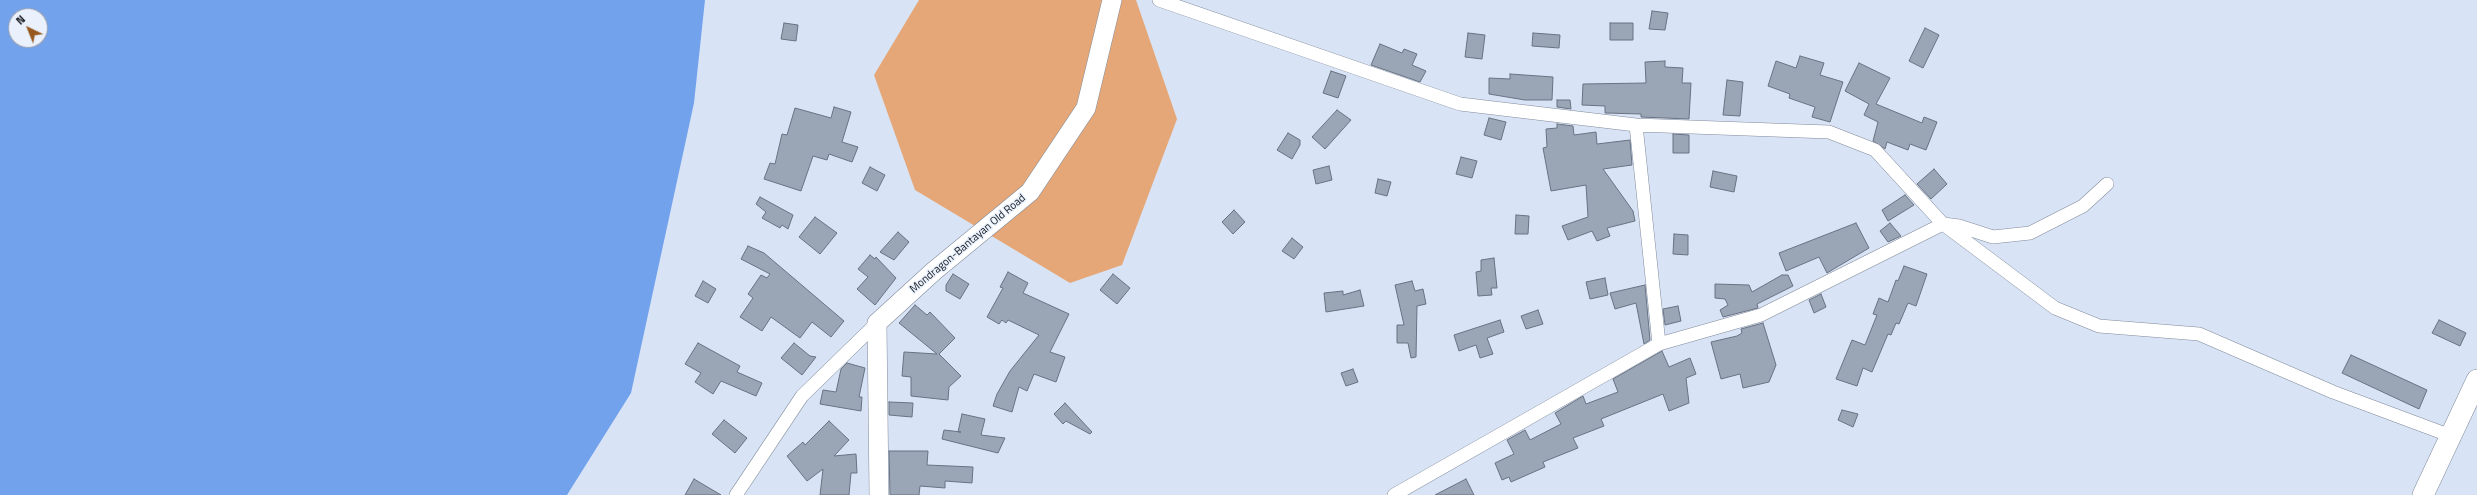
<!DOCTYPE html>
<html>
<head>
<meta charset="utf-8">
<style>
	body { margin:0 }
	#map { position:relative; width:2477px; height:495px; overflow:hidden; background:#d8e4f6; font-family:"Titillium Web",sans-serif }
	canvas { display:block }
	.north { position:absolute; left:8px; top:8px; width:40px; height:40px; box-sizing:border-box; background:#eaf1fc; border:1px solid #969ba4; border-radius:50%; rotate:317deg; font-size:11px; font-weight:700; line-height:16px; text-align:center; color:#171b21 }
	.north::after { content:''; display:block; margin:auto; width:14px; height:18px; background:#97581f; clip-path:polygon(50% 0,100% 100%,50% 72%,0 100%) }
</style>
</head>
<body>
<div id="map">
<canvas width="2477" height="495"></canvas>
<div class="north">N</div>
</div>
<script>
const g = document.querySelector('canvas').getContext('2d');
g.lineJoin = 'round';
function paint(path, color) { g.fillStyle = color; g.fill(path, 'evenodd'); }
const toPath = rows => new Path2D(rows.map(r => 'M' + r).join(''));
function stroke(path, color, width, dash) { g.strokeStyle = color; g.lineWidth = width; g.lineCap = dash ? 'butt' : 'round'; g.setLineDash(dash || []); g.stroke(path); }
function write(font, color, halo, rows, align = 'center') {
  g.font = font + ' "Titillium Web",sans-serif'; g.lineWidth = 3; g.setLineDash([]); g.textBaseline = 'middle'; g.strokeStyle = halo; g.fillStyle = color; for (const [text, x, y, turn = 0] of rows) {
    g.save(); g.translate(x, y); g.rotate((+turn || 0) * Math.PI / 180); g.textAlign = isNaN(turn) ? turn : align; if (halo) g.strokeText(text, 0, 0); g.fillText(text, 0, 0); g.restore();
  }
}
const green = toPath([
	[919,0,1136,0,1177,119,1122,265,1070,283,915,190,874,75]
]);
const water = toPath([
	[0,0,705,0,694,103,631,393,567,495,0,495],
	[16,16,40,16,40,40,16,40]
]);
const building = toPath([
	[1652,11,1668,13,1665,30,1649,29,1652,11],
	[784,23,798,25,796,41,781,39,784,23],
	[1610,23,1633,23,1633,40,1610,40,1610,23],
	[1925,28,1939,35,1923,68,1909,61,1925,28],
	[1468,33,1485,35,1482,59,1465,57,1468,33],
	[1533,33,1560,35,1559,48,1532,46,1533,33],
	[1380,44,1402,53,1404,49,1417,54,1412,65,1426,71,1420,82,1371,65,1380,44],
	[1800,56,1824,63,1820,75,1843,82,1830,122,1812,117,1815,107,1789,98,1790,94,1768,86,1776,61,1796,68,1800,56],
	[1665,61,1665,67,1683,68,1682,83,1691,83,1689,119,1641,117,1641,114,1605,113,1605,106,1582,105,1583,84,1646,83,1645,62,1665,61],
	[1859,63,1890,78,1876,104,1922,123,1924,117,1937,122,1926,150,1910,144,1908,150,1887,142,1885,149,1873,141,1878,122,1864,115,1869,104,1845,91,1859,63],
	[1331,71,1346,76,1338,98,1323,93,1331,71],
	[1510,74,1553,77,1552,100,1525,100,1489,94,1489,78,1510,79,1510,74],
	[1727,80,1743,82,1740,116,1723,115,1727,80],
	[1557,100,1570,100,1571,109,1557,107,1557,100],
	[834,107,851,112,842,142,858,147,852,162,829,154,827,160,813,156,801,191,764,179,770,163,775,164,782,134,787,135,795,108,831,118,834,107],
	[1337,110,1351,120,1325,149,1312,137,1337,110],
	[1489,118,1506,122,1501,140,1484,135,1489,118],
	[1557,124,1573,126,1574,135,1596,132,1597,144,1630,140,1632,165,1603,169,1633,211,1635,221,1607,228,1610,236,1597,241,1592,231,1568,240,1562,226,1588,217,1586,185,1551,191,1543,148,1547,147,1546,129,1557,128,1557,124],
	[1288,133,1300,140,1300,145,1292,159,1277,150,1288,133],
	[1673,134,1689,135,1689,153,1673,153,1673,134],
	[1461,157,1477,161,1472,178,1456,174,1461,157],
	[1329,166,1332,180,1316,184,1313,170,1329,166],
	[870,167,885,175,877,191,862,183,870,167],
	[1934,169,1947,184,1931,199,1917,184,1934,169],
	[1713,171,1737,176,1734,192,1710,187,1713,171],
	[1378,179,1391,182,1387,196,1375,193,1378,179],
	[1905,195,1914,205,1888,221,1882,210,1905,195],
	[760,197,793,215,788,229,782,225,780,228,762,218,766,212,756,204,760,197],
	[1234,210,1245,222,1233,234,1222,222,1234,210],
	[1516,215,1529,216,1528,234,1515,234,1516,215],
	[815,217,837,233,820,254,799,237,815,217],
	[1856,223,1869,248,1827,273,1819,257,1786,271,1779,253,1856,223],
	[1890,223,1901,236,1888,242,1880,231,1890,223],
	[898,232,909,242,894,260,880,252,898,232],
	[1674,234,1688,235,1688,255,1673,254,1674,234],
	[1292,238,1303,247,1294,259,1282,251,1292,238],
	[748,246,764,253,844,321,831,337,812,322,800,338,771,317,762,331,740,317,753,298,748,294,761,275,767,278,770,274,741,259,748,246],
	[870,255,875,259,876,257,896,278,875,305,857,289,868,277,858,269,870,255],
	[1494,258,1497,288,1491,288,1492,295,1478,296,1476,272,1481,271,1481,260,1494,258],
	[1904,266,1927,274,1916,306,1908,303,1899,324,1896,323,1891,335,1888,334,1872,372,1863,368,1857,386,1836,379,1852,340,1865,345,1877,315,1873,314,1879,298,1888,302,1896,280,1898,281,1904,266],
	[1008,272,1028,283,1023,293,1069,314,1050,352,1065,357,1056,382,1034,374,1027,391,1019,387,1012,412,993,406,997,394,1010,371,1039,335,1008,320,1006,323,1002,320,999,324,987,317,1003,288,1000,287,1008,272],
	[953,274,969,284,960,299,946,291,946,285,953,274],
	[1113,274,1130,288,1117,304,1100,290,1113,274],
	[1782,275,1788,275,1793,286,1757,304,1758,308,1723,317,1720,310,1728,305,1725,299,1715,298,1715,284,1749,285,1752,292,1782,275],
	[1605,278,1608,295,1590,299,1586,282,1605,278],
	[703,281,716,289,708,303,695,296,703,281],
	[1412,281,1415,291,1423,289,1426,304,1417,306,1416,357,1411,358,1408,343,1397,343,1397,325,1404,325,1395,285,1412,281],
	[1645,285,1650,340,1644,344,1636,303,1615,309,1610,293,1645,285],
	[1360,290,1364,306,1326,312,1324,293,1343,291,1343,295,1360,290],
	[1821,294,1826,307,1814,313,1809,300,1821,294],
	[915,305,927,315,930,312,955,338,939,354,961,376,949,387,948,400,911,396,911,377,902,376,904,352,937,354,899,323,915,305],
	[1678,306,1681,321,1665,325,1663,309,1678,306],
	[1538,310,1543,324,1526,329,1521,316,1538,310],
	[1500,320,1504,332,1487,338,1493,354,1480,358,1476,345,1459,351,1454,335,1500,320],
	[2439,320,2466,333,2460,346,2432,333,2439,320],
	[1763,323,1776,365,1769,382,1743,388,1740,374,1721,379,1711,342,1737,336,1742,333,1741,329,1763,323],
	[698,343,740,366,737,372,762,383,756,396,721,381,713,394,695,382,701,373,685,364,698,343],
	[794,343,810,356,816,357,802,375,781,358,794,343],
	[1662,351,1669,367,1690,358,1696,374,1686,378,1689,403,1669,411,1663,394,1601,419,1604,426,1573,438,1578,448,1543,462,1545,467,1511,482,1509,477,1502,480,1495,463,1514,454,1507,440,1525,430,1530,440,1561,424,1555,413,1583,396,1586,404,1618,392,1613,379,1662,351],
	[2351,355,2427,390,2419,409,2342,373,2351,355],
	[847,363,865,368,859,397,862,397,861,411,820,404,823,390,836,392,841,369,847,363],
	[1353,369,1358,382,1346,386,1341,373,1353,369],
	[889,402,913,403,912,417,889,415,889,402],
	[1065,403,1092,432,1090,434,1066,421,1063,424,1054,414,1065,403],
	[1842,410,1858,414,1853,427,1838,420,1842,410],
	[962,414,985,419,981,435,1005,438,998,453,942,439,944,430,961,432,958,432,962,414],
	[724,420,747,438,735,453,712,434,724,420],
	[829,421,849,440,834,456,856,454,857,473,851,473,849,495,820,495,823,469,807,481,787,456,803,442,805,445,829,421],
	[889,451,928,451,927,465,973,467,972,483,945,481,945,488,920,486,919,495,890,495,889,451],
	[694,479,721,495,685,495,694,479],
	[1466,479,1474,495,1435,495,1466,479]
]);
const street = toPath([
	[1159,0,1460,104,1636,125,1829,132,1875,150,1943,224,2055,308,2099,326,2199,334,2333,392,2451,436],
	[1636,125,1659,344],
	[736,495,802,396,877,323],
	[1394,495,1659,344,1761,315,1943,224,1959,226,1993,237,2030,233,2083,206,2107,184]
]);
const secondary = toPath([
	[879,495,877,323,934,271,1030,192,1086,108,1112,0]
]);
const primary = toPath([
	[2423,495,2477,380]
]);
const streetNames = [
	["Mondragon-Bantayan Old Road",968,244,-40]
];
paint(green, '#e5a777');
paint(water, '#73a2ec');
paint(building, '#9aa5b6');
stroke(building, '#687282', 1);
stroke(street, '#808a9b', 14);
stroke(secondary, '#808a9b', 20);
stroke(primary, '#808a9b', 22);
stroke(street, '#fff', 13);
stroke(secondary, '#fff', 19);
stroke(primary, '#fff', 21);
write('11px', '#171b21', '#eaf1fc', streetNames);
</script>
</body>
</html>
